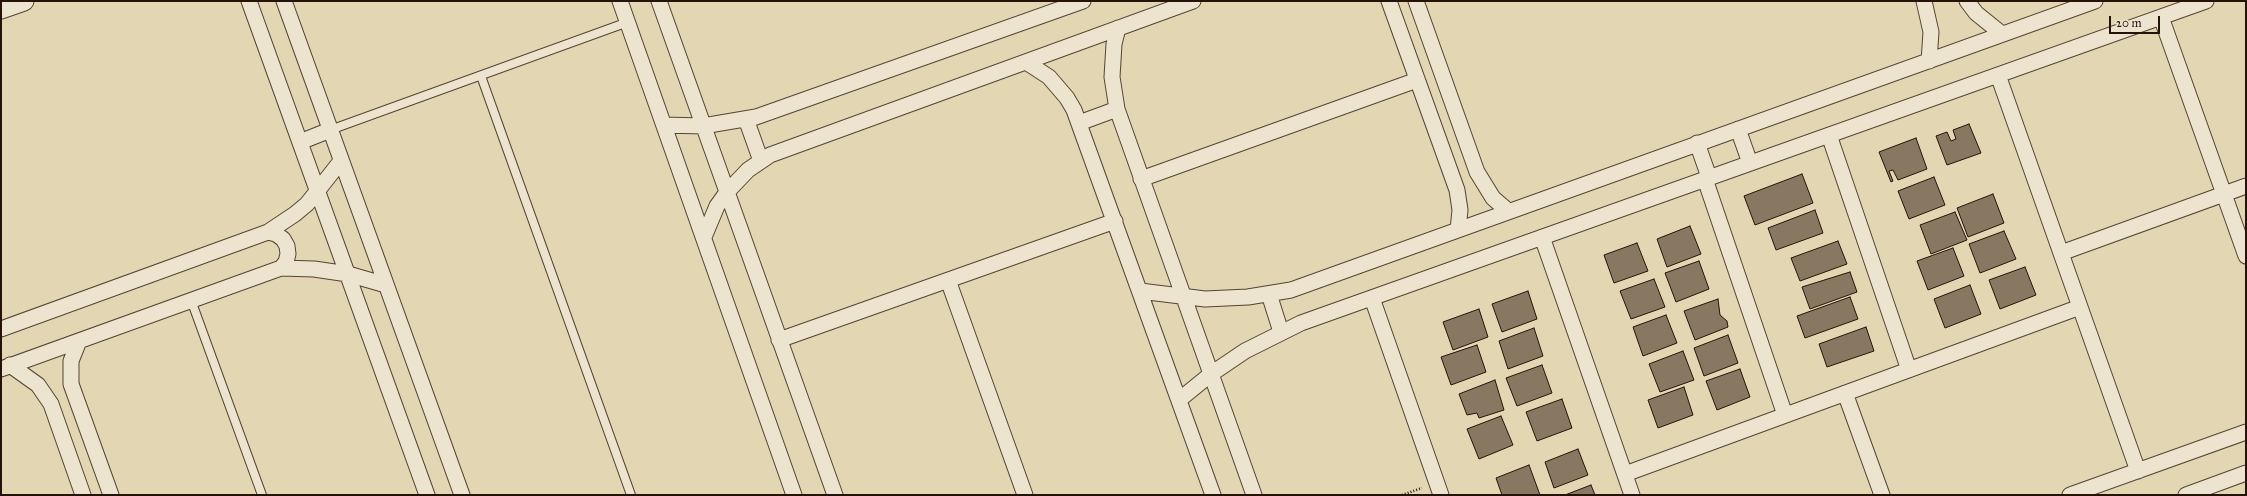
<!DOCTYPE html>
<html>
<head>
<meta charset="utf-8">
<style>
	body { margin:0 }
	#map { position:relative; width:2247px; height:496px; overflow:hidden; background:#e2d6b3; font-family:"IM FELL Great Primer",serif }
	canvas { display:block }
	.frame { position:absolute; inset:0; border:2px solid #271208; pointer-events:none }
	.scale { position:absolute; left:2109px; top:16px; width:51px; height:18px; box-sizing:border-box; border:2px solid #271208; border-top:0; padding-left:5px; font-size:12px; line-height:14px; white-space:nowrap; color:#271208; -webkit-text-stroke:3px #ece4ce; paint-order:stroke }
</style>
</head>
<body>
<div id="map">
<canvas width="2247" height="496"></canvas>
<div class="frame"></div>
<div class="scale">20 m</div>
</div>
<script>
const g = document.querySelector('canvas').getContext('2d');
g.lineJoin = 'round';
function paint(path, color) { g.fillStyle = color; g.fill(path, 'evenodd'); }
const toPath = rows => new Path2D(rows.map(r => 'M' + r).join(''));
function stroke(path, color, width, dash) { g.strokeStyle = color; g.lineWidth = width; g.lineCap = dash ? 'butt' : 'round'; g.setLineDash(dash || []); g.stroke(path); }
const building = toPath([
	[1969,124,1981,153,1947,165,1936,136,1947,132,1951,141,1956,139,1953,130,1969,124],
	[1916,138,1927,169,1898,180,1893,170,1889,171,1893,181,1891,182,1879,152,1916,138],
	[1802,174,1813,203,1755,225,1744,196,1802,174],
	[1934,177,1945,205,1909,219,1898,191,1934,177],
	[1993,194,2004,223,1968,237,1957,208,1993,194],
	[1815,210,1823,233,1776,250,1768,228,1815,210],
	[1955,212,1967,240,1931,254,1920,225,1955,212],
	[1690,226,1701,254,1667,267,1657,239,1690,226],
	[2004,231,2016,259,1980,273,1969,244,2004,231],
	[1838,241,1847,264,1800,281,1791,258,1838,241],
	[1637,243,1648,271,1614,283,1604,255,1637,243],
	[1953,248,1964,276,1928,290,1917,261,1953,248],
	[1699,261,1709,289,1676,302,1665,273,1699,261],
	[2025,267,2036,295,2000,309,1989,280,2025,267],
	[1850,272,1857,292,1810,309,1802,287,1850,272],
	[1654,279,1665,307,1631,319,1620,291,1654,279],
	[1970,285,1981,314,1945,328,1934,299,1970,285],
	[1528,291,1537,319,1502,332,1492,304,1528,291],
	[1850,297,1858,319,1805,338,1797,316,1850,297],
	[1718,299,1720,315,1727,321,1728,327,1695,340,1684,311,1718,299],
	[1479,309,1488,337,1453,350,1443,322,1479,309],
	[1666,315,1677,343,1643,356,1633,327,1666,315],
	[1866,327,1874,351,1827,367,1819,344,1866,327],
	[1534,328,1543,356,1508,369,1499,341,1534,328],
	[1728,335,1738,363,1704,376,1694,348,1728,335],
	[1477,345,1486,372,1451,385,1441,357,1477,345],
	[1683,351,1694,380,1660,392,1649,364,1683,351],
	[1542,365,1552,393,1517,406,1506,378,1542,365],
	[1740,369,1750,397,1717,410,1706,381,1740,369],
	[1495,380,1504,410,1479,418,1477,413,1467,415,1459,394,1495,380],
	[1684,387,1693,415,1658,428,1648,400,1684,387],
	[1562,399,1572,428,1537,441,1526,412,1562,399],
	[1501,416,1513,445,1479,459,1467,429,1501,416],
	[1578,449,1588,475,1554,488,1545,462,1578,449],
	[1529,465,1540,495,1502,495,1496,478,1529,465],
	[1591,485,1595,495,1565,495,1591,485]
]);
const path = toPath([
	[1402,495,1422,488]
]);
const service = toPath([
	[481,76,631,495],
	[330,130,628,22],
	[191,300,262,495]
]);
const minor = toPath([
	[249,1,427,495],
	[284,1,462,495],
	[620,1,794,495],
	[659,1,835,495],
	[1389,1,1457,190,1460,210,1458,230],
	[1416,1,1477,172,1493,198,1508,211],
	[1924,1,1931,32,1929,61],
	[1967,1,1976,13,2002,34],
	[2161,17,2246,256],
	[1118,28,1114,44,1112,77,1117,109,1254,495],
	[1026,62,1049,77,1067,98,1074,110,1213,495],
	[1998,75,2138,471],
	[746,119,761,161],
	[1079,123,1117,109],
	[664,125,703,126,756,117,1083,1],
	[1738,129,1750,163],
	[1829,135,1909,370],
	[300,142,330,130],
	[1697,143,1709,177],
	[1141,179,1417,80],
	[1705,179,1785,415],
	[268,232,276,234,283,239,287,246,288,254,286,262,281,268],
	[704,237,717,206,727,192,748,170,770,155,1193,1],
	[1542,237,1632,495],
	[2061,253,2246,186],
	[948,280,1025,495],
	[1140,291,1205,299,1248,297,1291,290,2095,1],
	[1269,294,1281,332],
	[1372,298,1441,495],
	[1,329,268,232,295,214,307,204,341,161],
	[779,340,1115,221],
	[79,341,71,361,71,384,111,495],
	[10,365,38,385,51,404,83,495],
	[1,369,281,268,314,269,348,274,386,285],
	[1845,393,1882,495],
	[1179,400,1211,374,1245,351,1301,323,2206,1],
	[1625,474,2080,307],
	[2070,495,2246,432],
	[2186,495,2246,473]
]);
const tertiary = toPath([
	[1,9,24,1]
]);
paint(building, '#887861');
stroke(building, '#271208', 1);
stroke(service, '#564333', 10);
stroke(minor, '#564333', 17);
stroke(tertiary, '#564333', 21);
stroke(path, '#271208', 2.5, [1, 2]);
stroke(service, '#ece4ce', 8);
stroke(minor, '#ece4ce', 15);
stroke(tertiary, '#ece4ce', 19);
</script>
</body>
</html>
